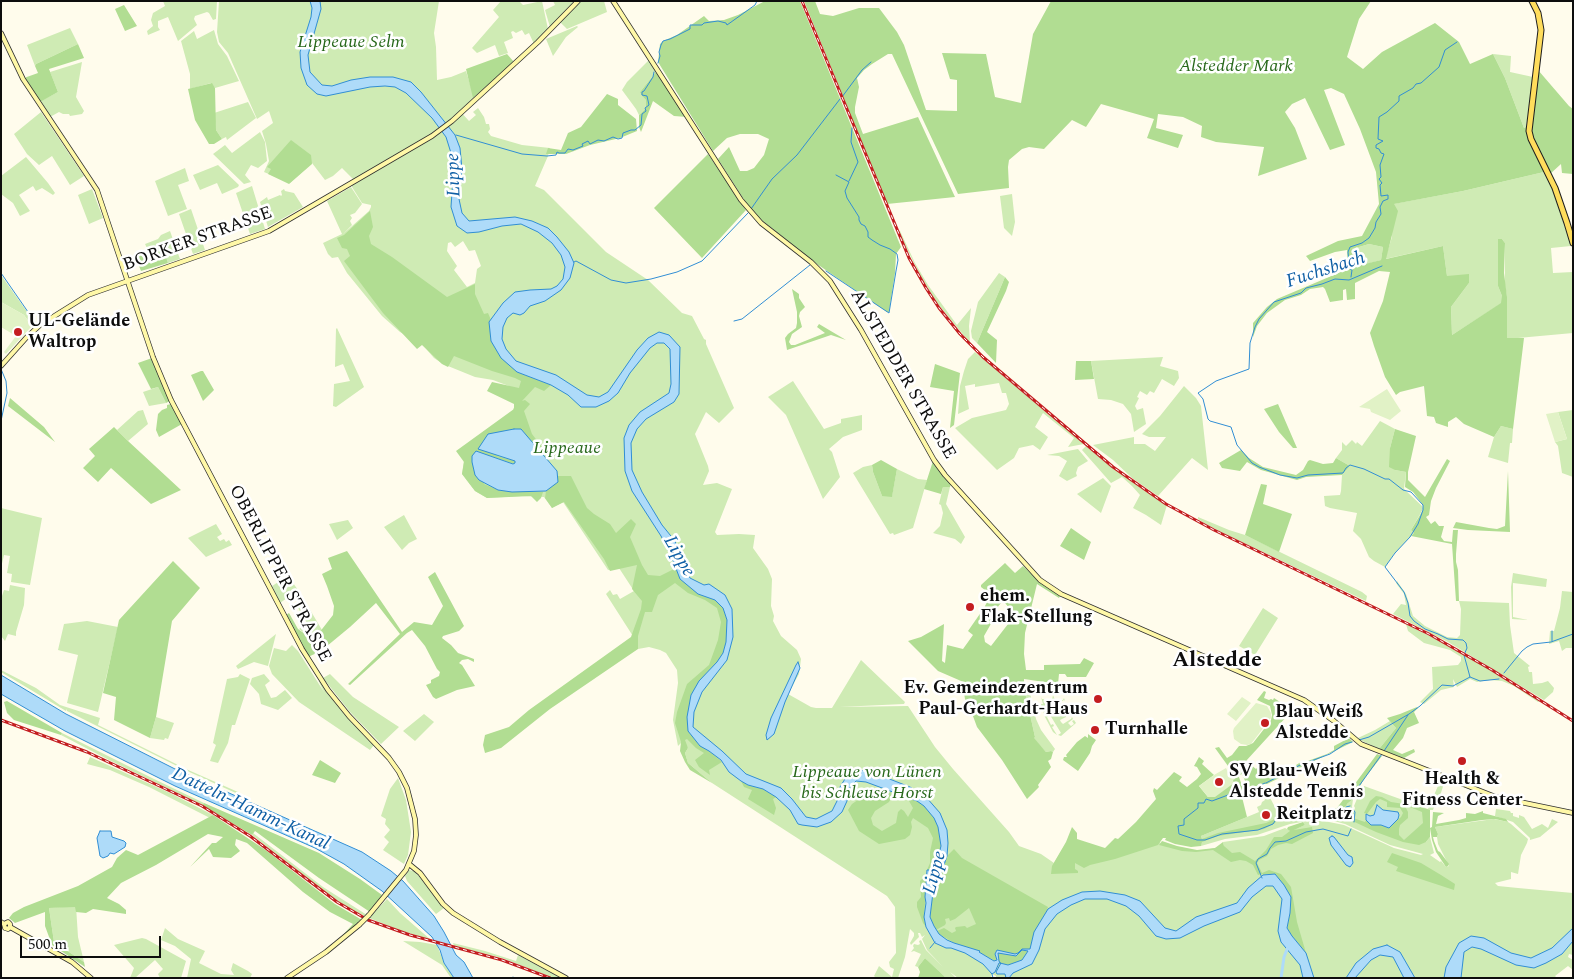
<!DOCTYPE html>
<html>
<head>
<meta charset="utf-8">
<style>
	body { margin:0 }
	#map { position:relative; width:1574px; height:979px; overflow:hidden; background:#fffcec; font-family:Spectral,serif }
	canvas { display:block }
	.frame { position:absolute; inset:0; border:2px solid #0d0d0d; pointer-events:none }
	.scale { position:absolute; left:20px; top:936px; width:141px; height:22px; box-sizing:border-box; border:2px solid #0d0d0d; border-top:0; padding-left:6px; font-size:15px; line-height:18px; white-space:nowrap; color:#0d0d0d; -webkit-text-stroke:4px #fff; paint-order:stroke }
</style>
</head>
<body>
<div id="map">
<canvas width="1574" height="979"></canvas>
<div class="frame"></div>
<div class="scale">500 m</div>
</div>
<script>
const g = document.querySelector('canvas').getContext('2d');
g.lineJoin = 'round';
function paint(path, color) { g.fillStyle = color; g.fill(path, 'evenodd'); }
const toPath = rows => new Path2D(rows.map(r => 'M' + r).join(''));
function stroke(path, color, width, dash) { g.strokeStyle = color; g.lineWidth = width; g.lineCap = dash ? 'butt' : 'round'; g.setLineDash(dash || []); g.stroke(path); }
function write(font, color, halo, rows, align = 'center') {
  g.font = font + ' Spectral,serif'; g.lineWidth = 5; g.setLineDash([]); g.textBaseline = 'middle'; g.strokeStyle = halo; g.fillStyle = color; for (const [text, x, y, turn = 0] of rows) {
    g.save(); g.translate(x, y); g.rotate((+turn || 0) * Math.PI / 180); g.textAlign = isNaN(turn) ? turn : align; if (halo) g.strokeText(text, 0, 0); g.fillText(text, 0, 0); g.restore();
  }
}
const green = toPath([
	[163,1,217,1,216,19,213,20,209,13,207,12,195,16,194,19,197,25,178,41,168,17,158,21,158,27,160,30,148,35,147,31,153,26,151,20,153,13,165,6],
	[219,1,439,1,434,33,436,47,437,80,451,77,466,71,474,97,460,111,469,121,476,115,473,112,478,108,484,117,486,124,489,124,490,129,488,132,491,136,522,145,550,148,548,156,535,186,544,190,606,252,648,280,682,313,692,316,704,339,706,340,706,344,734,408,719,423,706,412,695,434,708,466,709,471,703,485,717,483,732,489,715,532,717,535,739,534,755,535,753,548,768,569,772,579,771,606,774,616,773,621,781,636,797,650,801,659,799,674,788,694,811,707,816,708,832,708,861,660,905,702,904,704,839,707,908,706,935,747,953,769,1009,832,1019,846,1041,854,1054,863,1066,843,1091,853,1159,842,1169,847,1200,851,1224,846,1223,842,1264,836,1285,828,1291,831,1305,825,1303,822,1319,820,1344,825,1394,848,1421,855,1423,854,1390,845,1345,824,1330,820,1319,819,1290,824,1257,835,1225,839,1201,846,1202,839,1201,836,1259,812,1257,807,1261,805,1262,802,1265,800,1263,793,1267,792,1277,811,1282,809,1337,808,1347,804,1353,799,1352,807,1346,812,1348,817,1353,813,1355,808,1354,806,1361,789,1363,789,1364,786,1428,809,1441,779,1445,780,1440,796,1438,795,1433,810,1428,810,1425,837,1426,842,1430,837,1434,853,1430,855,1440,862,1441,861,1446,867,1449,866,1438,844,1437,837,1438,834,1435,827,1494,819,1508,822,1511,824,1528,839,1527,843,1521,855,1518,874,1511,872,1511,879,1495,883,1498,886,1518,888,1573,893,1573,955,1569,954,1568,957,1573,960,1573,970,1568,966,1555,976,1557,978,1011,978,1011,976,1007,976,1006,978,996,978,996,976,992,974,991,978,958,978,950,972,956,978,946,978,925,958,918,967,915,966,921,954,914,951,911,952,914,948,913,946,914,944,918,945,920,944,919,941,921,940,926,950,943,967,927,950,922,939,925,935,922,937,920,933,918,933,919,937,911,945,910,943,914,936,914,933,910,929,905,957,898,978,876,978,874,976,879,966,892,977,894,969,890,967,889,962,896,953,895,907,887,896,712,783,688,763,685,753,688,748,686,745,682,742,678,746,673,720,678,683,677,670,666,653,660,650,649,647,638,649,638,644,606,594,610,590,613,595,617,594,620,599,634,591,619,568,608,570,563,502,552,508,544,497,522,496,487,498,475,491,462,474,465,453,472,442,484,431,517,425,513,409,524,393,522,391,493,380,475,377,443,364,434,358,421,343,400,332,382,316,347,273,338,257,332,258,328,254,323,243,342,234,327,201,351,187,362,204,355,213,350,215,352,218,350,221,352,225,343,234,369,211,371,207,371,205,362,203,352,187,352,185,356,182,342,168,333,176,325,180,312,163,290,183,264,172,269,161,266,144,262,131,273,123,269,111,257,119,228,53,219,42,217,32],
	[463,241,469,251,475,250,481,266,477,269,475,283,467,287,454,270,457,266,447,251,448,243,451,242,455,247],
	[501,1,519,1,523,5,542,1,548,29,534,44,529,33,525,35,522,30,516,33,513,31,511,32,513,38,504,42,508,53,499,56,495,45,477,53,472,48,499,17,493,10],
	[553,1,575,1,550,27,545,10,555,5],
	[580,1,604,1,607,12,567,29,560,22],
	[577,26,578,27,566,37,553,56,546,39],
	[70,28,78,44,36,64,35,66,27,45],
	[214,30,218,44,227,56,239,81,215,88,211,83,190,89,190,74,181,41,194,31,197,39],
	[1493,54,1511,56,1510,72,1533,77,1526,127,1524,128,1505,78],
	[649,60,656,72,640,92,641,95,646,100,646,105,645,109,639,115,636,109,622,90,627,82],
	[82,62,76,97,84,111,82,114,70,116,69,114,63,114,59,112,50,117,41,101,58,92,50,72],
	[248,102,256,118,227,140,226,137,222,139,216,130,214,113],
	[41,112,84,176,70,185,52,156,39,165,27,154,14,134],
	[260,132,265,142,267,161,258,168,251,165,245,175,251,182,244,184,213,154,225,145,232,153],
	[26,157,48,183,55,193,53,195,42,188,36,191,33,186,19,195,30,211,20,216,13,203,1,194,1,176],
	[218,165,239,185,238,187,222,194,217,183,200,190,193,175],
	[185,168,189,181,178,185,187,209,168,216,155,181],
	[1544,172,1554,193,1571,246,1551,248,1553,273,1573,272,1573,333,1507,339,1507,297,1505,285,1505,243,1502,239,1498,239,1498,286,1502,296,1502,303,1452,335,1451,307,1469,283,1447,276,1443,246,1385,259,1392,237,1393,204,1463,191],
	[252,186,265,229,250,234,236,193],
	[92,189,103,218,89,224,78,195],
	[284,189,285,191,294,193,303,207,268,227,260,202,267,197,268,200,280,195,281,196,282,195,281,191],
	[1012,194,1015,222,1012,236,1004,228,1000,196],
	[191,209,205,250,193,254,179,214],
	[170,231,180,259,168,263,162,245,148,250,145,244,158,239,161,235],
	[898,231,900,231,915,263,928,285,957,325,971,308,969,326,970,343,937,303,920,275],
	[1369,244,1383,247,1381,260,1353,268,1352,249],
	[999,273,1005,277,977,343,972,338,971,331,978,302],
	[1,275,35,323,32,326,24,315,1,302],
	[337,328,364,387,336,407,333,406,334,384,350,381,343,364,335,367,336,329],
	[975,352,1014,385,1084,444,1068,447,1074,438,1043,413,1035,427,1048,437,1040,450,1033,445,1019,448,1014,458,997,470,955,428,972,418,1006,410,1009,404,1006,393,1002,393,999,383,975,387,975,384,965,386,969,409,958,414,960,386,964,371,968,359],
	[1163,357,1160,366,1178,371,1179,378,1174,386,1162,379,1154,393,1150,391,1147,395,1140,391,1137,397,1139,398,1135,406,1137,410,1143,408,1146,424,1134,432,1131,414,1123,404,1111,400,1098,399,1091,361],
	[793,381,824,429,841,423,841,419,862,415,862,430,843,437,829,449,832,452,840,477,823,499,786,415,768,397],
	[1184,386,1196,398,1201,406,1208,470,1192,458,1158,496,1132,478,1113,460,1093,445,1134,437,1134,444,1145,444,1155,451,1166,437,1149,437,1142,434,1160,416],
	[158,387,166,403,149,406,143,392],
	[143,410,148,424,128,441,117,430,138,411],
	[1573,410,1573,477,1562,473,1558,446,1555,442,1567,439,1558,412],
	[1380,421,1395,429,1390,448,1395,470,1406,472,1404,489,1422,506,1423,509,1411,530,1414,533,1411,536,1394,554,1385,567,1374,561,1369,557,1361,539,1353,531,1357,513,1330,508,1325,506,1324,496,1340,495,1341,491,1342,475,1350,466,1336,458,1342,450,1342,442,1346,446,1352,440,1356,444,1357,442,1362,446],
	[1501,426,1513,429,1512,443,1510,443,1508,463,1488,457,1494,437],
	[1086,446,1128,479,1167,505,1161,525,1146,515,1133,508,1140,495,1132,486,1122,477,1111,483,1082,450],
	[1078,449,1088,461,1078,467,1076,473,1077,476,1067,481,1059,476,1067,461,1059,456,1047,455],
	[872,465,873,472,882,496,892,496,897,469,918,479,927,480,913,528,894,535,893,533,890,534,853,473,863,467],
	[1103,478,1111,486,1101,513,1077,494],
	[943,487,950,487,946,504,965,537,961,544,955,539,933,533,940,526,943,513,941,505,939,504],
	[1,508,42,518,30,585,11,582,12,574,7,573,10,556,4,555,1,568],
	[404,515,417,539,409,543,402,550,384,527],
	[1198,517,1229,530,1245,535,1362,592,1367,596,1366,601,1225,534,1204,523,1198,519],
	[348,520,353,528,337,540,329,524],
	[216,524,222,534,217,537,220,541,224,539,226,542,229,540,232,545,206,557,188,538],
	[1513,573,1547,579,1546,587,1513,583,1513,617,1528,620,1512,619,1511,587],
	[288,576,298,590,280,603,272,586],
	[1397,581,1406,594,1413,616,1425,626,1447,637,1457,638,1460,635,1461,609,1459,601,1509,603,1510,625,1514,653,1530,666,1528,667,1529,672,1532,672,1533,684,1542,683,1548,681,1554,688,1553,692,1544,700,1448,642,1393,614,1401,604,1406,605,1404,594,1396,583],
	[10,585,25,588,24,605,16,632,16,636,8,634,5,641,1,636,1,599,4,590,9,591],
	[1562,591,1573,592,1573,648,1566,648,1562,651,1559,641,1549,644,1550,631,1554,631,1560,608],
	[306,603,322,630,314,637,308,636,299,629,307,623,298,608],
	[1263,608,1278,618,1255,655,1239,646],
	[87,621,118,627,98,712,67,703,78,655,58,650,64,624],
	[1406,624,1465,654,1540,701,1538,702,1514,686,1502,681,1490,680,1477,682,1470,679,1457,687,1453,679,1454,687,1441,690,1424,704,1420,702,1433,689,1432,667,1458,665,1461,661,1461,657,1450,650,1424,643,1408,631],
	[276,634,268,666,254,662,238,669,236,666],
	[292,645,298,651,324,692,318,680,345,715,374,745,370,750,299,702,272,674,269,666,274,648,286,651],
	[1,670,36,688,60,705,100,718,98,725,186,769,238,792,238,794,185,770,67,711,67,709,66,711,1,672],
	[240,674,250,679,235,725,232,725,228,743,218,763,210,761,216,745,213,743,227,679,238,677],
	[264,674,270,681,265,685,271,698,276,697,285,690,292,698,278,710,261,704,259,694,250,684,252,678],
	[330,674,353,697,399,727,381,744,350,712,323,678],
	[1025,692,1030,693,1036,719,1041,730,1055,749,1053,752,1051,751,1046,752,1033,738,1035,737],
	[1053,695,1055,700,1063,700,1064,698,1065,701,1064,700,1060,702,1062,706,1055,709,1057,713,1066,710,1067,708,1068,711,1064,712,1066,717,1060,720,1061,722,1063,724,1071,719,1072,717,1073,719,1068,723,1071,726,1074,724,1072,721,1074,720,1076,723,1061,736,1058,735,1061,733,1050,715,1047,717,1051,725,1053,724,1054,726,1052,727,1057,735,1053,732,1045,717,1041,704,1043,704,1041,697,1042,699,1052,700],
	[424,714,434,722,415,741,403,731],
	[156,717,174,723,168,739,165,738,164,740,150,738],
	[1390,721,1396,728,1379,749,1360,740,1358,738,1375,730],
	[62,733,152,778,204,803,202,805,109,760,61,735],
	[90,757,170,793,213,815,210,818,149,787,110,770,87,764],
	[398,778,406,800,411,832,408,855,404,864,383,850,389,842,384,837,390,830,385,824,386,819,381,816,390,789],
	[1496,809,1510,811,1511,813,1513,813,1513,816,1519,818,1519,815,1524,817,1532,829,1542,824,1548,828,1552,819,1558,822,1540,837,1530,840,1530,838,1513,822,1495,816],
	[253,833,323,887,367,915,365,916,346,907,321,889,252,835],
	[409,870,414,871,418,875,444,908,436,914,407,881,405,876],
	[387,899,400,913,431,940,402,931,369,918],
	[76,906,78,937,84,962,54,942,49,908],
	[165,928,178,939,205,951,199,963,221,974,234,975,231,970,233,963,248,971,252,974,250,978,187,978,191,959,175,946,161,940],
	[142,938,146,939,186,961,181,978,160,978,158,974,163,969,155,960,135,978,130,978,134,968,114,945],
	[403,941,420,942,437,945,444,963,454,978,451,978,442,965],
	[453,943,485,951,516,961,518,955,561,978,553,978,502,958,454,946]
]);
const forest = toPath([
	[765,1,800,1,901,247,896,254,895,273,889,312,887,312,814,262,759,218,748,206,718,159,729,147,740,171,747,171,754,168,764,155,769,139,758,134,740,134,727,138,713,151,658,62,660,44,663,41,677,35,704,16,709,21,724,20,738,15],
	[804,1,815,1,820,14,833,16,859,8,879,8,897,32,904,45,926,110,957,111,957,80,950,79,942,53,986,54,995,97,1021,103,1033,34,1051,1,1371,1,1359,19,1347,57,1363,69,1382,52,1435,23,1459,42,1470,64,1493,54,1505,78,1524,128,1526,127,1530,140,1545,171,1544,172,1463,191,1394,204,1398,211,1386,259,1443,246,1447,276,1469,274,1469,283,1451,307,1452,335,1501,303,1502,296,1498,286,1498,239,1502,239,1505,243,1504,273,1507,297,1507,338,1524,338,1513,429,1501,426,1494,437,1464,424,1456,417,1448,422,1448,427,1436,423,1434,417,1427,416,1424,386,1400,392,1396,395,1385,377,1374,346,1370,333,1383,301,1390,272,1379,271,1355,283,1355,299,1347,300,1346,289,1343,290,1343,300,1330,302,1325,289,1323,287,1310,289,1301,295,1285,300,1267,313,1257,326,1253,337,1253,323,1267,307,1277,299,1348,269,1347,250,1335,252,1310,261,1306,256,1338,241,1362,236,1379,204,1376,172,1360,129,1344,94,1331,88,1324,90,1345,145,1330,150,1305,98,1292,104,1285,112,1295,128,1307,159,1258,176,1264,147,1216,142,1201,137,1202,126,1183,117,1158,114,1156,128,1183,135,1178,148,1147,138,1154,119,1101,104,1086,127,1072,120,1044,149,1029,147,1022,149,1009,160,1008,167,1009,188,958,194,892,54,888,54,872,64,864,70,857,78,859,87,855,107,855,113,863,134,918,117,955,197,887,204],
	[1369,244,1383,247,1381,260,1353,267,1352,249],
	[124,5,137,26,125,31,115,9],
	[78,44,84,58,49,69,58,92,40,102,24,78,38,73,35,66,36,64],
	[507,54,514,62,473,98,466,69],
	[1538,70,1569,106,1573,109,1573,174,1562,173,1561,164,1550,174,1532,136,1531,126],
	[656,72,687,117,674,116,653,101,641,132,639,127,639,115,645,109,646,105,646,100,641,95,640,92],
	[212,83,215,88,216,130,222,139,214,144,209,144,195,120,188,89],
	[607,94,618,99,618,105,636,119,637,131,620,138,590,145,566,154,546,154,548,148,561,150,568,133,581,127],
	[291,140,311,155,312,164,289,184,268,174,271,169,267,167],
	[708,154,746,210,702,258,654,208],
	[370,211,373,227,369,236,371,244,392,257,447,297,475,284,475,294,484,314,488,313,491,320,489,323,517,372,551,385,544,391,535,387,522,401,525,400,530,404,524,411,532,434,548,455,548,460,521,429,488,434,497,456,515,461,515,463,514,464,476,451,484,484,498,490,543,492,541,498,537,502,531,496,487,498,475,491,462,474,464,462,456,451,514,409,514,404,487,391,492,382,519,388,521,381,515,378,492,371,454,356,448,367,442,364,422,345,417,349,383,313,344,261,350,256,347,249,342,248,337,238,344,235],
	[162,245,168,263,141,271,135,256],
	[1005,277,1009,282,1006,291,987,332,997,340,996,363,977,343],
	[792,289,799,294,799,298,805,307,800,312,799,316,802,327,792,334,789,342,791,345,795,345,825,333,817,327,819,324,846,340,831,335,787,350,785,338,788,334,796,328,797,323,797,312],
	[152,358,170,401,166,403,158,387,151,389,138,363],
	[1076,361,1091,361,1094,379,1075,380],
	[935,364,960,373,954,425,950,428,954,391,930,387],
	[201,371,203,371,214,390,203,401,191,375],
	[10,398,44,427,55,442,8,406],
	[171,404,182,424,159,437,156,430,158,414,162,410,167,408,167,405],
	[1278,404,1297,448,1293,448,1279,432,1264,409],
	[114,427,128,441,181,490,151,504,111,468,98,482,83,468,95,456,89,449],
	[1395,429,1416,436,1408,472,1408,480,1425,497,1447,459,1450,461,1436,488,1431,501,1429,515,1426,517,1431,524,1435,521,1439,526,1444,526,1441,537,1444,541,1452,542,1453,530,1458,530,1456,554,1456,562,1458,570,1459,601,1456,601,1452,544,1411,536,1414,533,1411,530,1423,510,1423,505,1413,492,1405,487,1406,472,1395,470,1389,467,1390,448],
	[1241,450,1249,458,1263,467,1296,475,1303,470,1308,461,1310,460,1323,464,1333,463,1336,458,1350,466,1342,475,1306,477,1297,480,1261,470,1247,462,1240,471,1222,468,1219,463],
	[881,460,897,469,892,497,882,496,873,472,872,465],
	[933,461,951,484,950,487,943,487,941,494,924,489],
	[1508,471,1510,532,1468,530,1453,528,1456,522,1489,528,1497,529,1505,526],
	[558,476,571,476,587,508,594,514,610,524,616,533,631,519,636,524,630,537,642,565,648,575,660,576,676,568,680,579,698,593,715,600,723,608,727,620,726,642,723,653,717,662,699,681,688,731,700,746,709,751,722,762,709,770,710,775,699,767,695,760,704,753,696,748,687,739,685,740,688,748,685,753,688,763,712,783,690,770,685,762,680,751,681,742,675,723,677,712,687,684,709,665,718,640,721,622,717,608,705,600,688,593,675,583,658,595,652,612,645,612,638,636,638,649,550,709,501,748,485,753,483,745,485,735,509,727,529,710,631,637,641,609,642,601,632,589,637,565,610,571,604,559,564,502,552,508,545,498,546,491,558,482],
	[1261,484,1267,485,1263,504,1292,514,1279,552,1245,535],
	[1071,528,1091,542,1084,560,1060,546],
	[347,551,402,632,414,622,432,625,443,606,428,577,435,572,464,626,459,631,443,636,442,638,451,645,458,653,474,659,474,662,468,659,462,660,459,663,462,665,475,686,457,690,436,699,433,697,426,685,431,683,431,680,439,676,440,672,437,669,425,646,412,630,407,633,350,685,348,684,400,634,376,603,350,627,321,651,308,657,286,615,289,613,298,629,305,634,314,637,319,633,333,615,334,606,327,586,322,574,332,569,328,558],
	[173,561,200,588,172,621,156,717,150,738,114,720,116,697,103,693,119,620],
	[1005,563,1015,573,1023,566,1041,583,1061,594,1059,598,1037,584,1025,633,1024,654,1026,670,1044,670,1044,665,1080,664,1084,658,1094,663,1086,677,1067,677,1065,674,1059,674,1058,684,1024,679,1024,687,1026,690,1036,693,1025,692,1035,737,1034,738,1046,752,1051,751,1053,752,1051,759,1048,761,1051,767,1038,785,1039,787,1027,799,1002,760,977,727,970,708,965,699,964,693,968,684,938,671,908,641,921,637,944,624,942,661,945,663,947,645,963,649,973,635,968,631,984,608,989,598,990,594,981,587,981,585],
	[1001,603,1005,603,1015,615,991,646,985,642,984,636,992,622,1001,618,996,609],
	[1264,691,1266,692,1264,698,1269,700,1271,699,1273,700,1274,698,1280,702,1279,704,1288,715,1246,761,1256,769,1257,768,1266,775,1268,772,1269,775,1273,777,1291,768,1301,762,1302,763,1327,754,1334,750,1334,746,1349,738,1353,742,1267,784,1263,784,1250,792,1242,774,1240,775,1240,772,1228,766,1215,748,1219,747,1227,758,1232,755,1239,746,1246,746,1253,743,1271,720,1272,715,1270,706,1257,700],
	[7,701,62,733,61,735,14,720,7,713,4,702],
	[1417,707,1418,708,1414,712,1419,723,1407,728,1403,738,1393,750,1402,754,1414,749,1415,752,1404,758,1379,749,1396,728,1387,718,1400,714],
	[1088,734,1096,740,1092,746,1090,753,1078,771,1063,760,1064,757,1067,757,1066,755,1077,742,1085,736,1088,738],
	[1377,754,1382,756,1364,779,1353,799,1347,804,1342,813,1294,815,1285,814,1282,809,1337,808],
	[1199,757,1204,761,1202,764,1214,775,1199,786,1208,797,1233,780,1235,775,1233,772,1231,772,1232,771,1237,772,1243,788,1244,788,1247,794,1242,797,1247,817,1201,836,1202,839,1218,833,1266,823,1273,820,1278,814,1277,811,1280,810,1281,813,1275,823,1264,829,1218,836,1202,842,1201,846,1191,847,1175,844,1165,840,1166,838,1163,838,1158,845,1115,859,1090,865,1084,868,1075,863,1075,869,1078,871,1078,873,1051,874,1052,866,1066,842,1072,827,1077,833,1077,839,1105,848,1115,838,1118,839,1136,822,1156,799,1153,791,1154,788,1157,790,1174,772,1182,777,1179,781,1187,787,1197,779,1201,774,1197,767,1194,766],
	[320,760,341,773,335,783,312,775],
	[741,781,748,785,763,789,776,797,773,799,776,808,774,815,748,799,752,790,744,787],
	[879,787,891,791,892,796,889,802,875,811,871,818,873,825,882,831,896,823,898,812,901,809,904,811,908,817,913,808,909,801,909,798,917,801,924,806,934,818,938,827,941,846,937,862,930,870,927,870,930,863,930,852,933,838,928,828,913,818,911,822,912,827,910,835,905,839,879,844,859,831,848,810,852,804,872,790],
	[1376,796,1382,797,1391,802,1404,804,1408,812,1408,818,1400,825,1399,829,1399,835,1404,840,1423,823,1422,812,1410,807,1410,804,1430,810,1430,837,1426,842,1419,845,1403,842,1376,832,1346,818,1346,812,1352,807,1353,818,1365,822,1366,820,1371,825,1381,825,1389,828,1401,817,1403,813,1400,808,1387,807,1387,802,1380,799,1376,802,1367,814,1364,813,1370,801],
	[204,803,319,853,360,879,382,895,377,904,370,912,319,878,255,831,252,835,202,805],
	[1483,811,1483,813,1506,819,1508,822,1495,819,1482,820,1435,827,1438,834,1437,837,1433,837,1434,841,1438,851,1440,852,1449,864,1448,866,1446,867,1436,852,1432,840,1430,828,1432,827,1433,812,1444,813,1438,816,1436,824,1459,820,1466,818,1466,813,1475,814],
	[213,815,267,851,335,904,362,920,350,932,341,937,353,924,330,912,303,892,247,843,236,839,235,845,240,851,231,858,213,857,209,849,190,867,212,843,216,843,223,837,208,834,156,865,121,883,107,898,119,904,126,910,126,914,93,909,86,913,76,912,75,907,49,908,54,942,84,962,85,967,52,945,45,926,45,912,15,923,9,918,13,913,24,907,78,886,112,867,117,858,126,850,138,855],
	[1303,822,1305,825,1294,830,1312,827,1313,833,1292,844,1286,843,1278,845,1271,849,1267,856,1259,860,1257,863,1262,873,1269,870,1281,874,1291,887,1297,922,1306,953,1292,936,1287,928,1290,913,1275,874,1264,875,1262,874,1258,875,1253,865,1246,861,1240,860,1231,862,1213,850,1196,852,1182,851,1159,845,1162,841,1177,846,1197,850,1215,848,1223,842,1224,846,1232,853,1240,852,1255,861,1266,850,1274,837,1282,837,1290,831,1287,829,1288,827],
	[954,849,962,858,1048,907,1046,914,1035,931,1030,949,1022,949,1018,953,1015,955,997,950,995,954,997,960,995,961,979,952,979,951,954,943,939,934,937,931,944,928,952,933,956,931,955,928,956,927,965,926,967,928,976,924,969,908,955,919,950,921,949,918,945,919,946,923,945,925,936,930,930,917,934,884,942,871,947,856],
	[1392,853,1421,863,1441,875,1455,884,1454,890,1396,871,1398,867,1387,862],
	[924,877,927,878,924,917,926,927,923,923,917,907,917,902,921,897,920,881],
	[1022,950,1028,951,1022,960,1008,965,1000,963,999,961,998,953,1016,956],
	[925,958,943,975,946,978,918,978,920,972,918,967]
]);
const pitch = toPath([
	[1,302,24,315,32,326,6,354,4,352,16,336,1,327],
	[1387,389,1401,411,1390,420,1371,412,1370,409,1359,407],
	[1558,412,1567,439,1555,442,1546,414],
	[1242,697,1251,703,1236,721,1227,714],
	[1256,703,1267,706,1271,713,1271,718,1251,744,1247,745,1241,744,1234,739,1233,731,1234,728],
	[1226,768,1230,776,1235,775,1235,779,1233,780,1234,783,1215,797,1208,797,1199,786,1214,775]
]);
const water = toPath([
	[310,1,320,1,321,9,308,55,310,72,322,85,332,86,351,80,370,77,393,77,411,82,421,92,455,135,460,148,462,169,459,199,462,213,469,221,515,217,532,221,548,228,557,237,569,252,574,263,570,278,561,290,545,301,530,306,524,313,520,315,513,313,507,318,503,327,502,339,506,349,516,361,556,375,587,395,599,397,608,392,637,350,648,338,659,332,669,335,680,347,679,394,674,402,646,419,637,429,631,443,632,470,642,492,662,525,675,541,683,566,690,578,704,585,709,584,725,595,732,609,733,637,727,660,702,692,694,712,693,727,722,751,746,774,781,788,792,799,806,817,816,819,832,811,837,801,840,787,848,774,855,770,869,771,910,787,926,797,940,813,947,830,948,843,947,856,942,871,934,884,930,917,934,926,939,934,947,940,954,943,980,951,979,952,994,961,997,960,995,954,997,950,1015,954,1018,953,1022,949,1030,949,1034,932,1048,909,1062,900,1082,892,1100,891,1125,895,1140,901,1165,928,1176,931,1196,917,1237,903,1248,888,1263,875,1275,874,1284,885,1291,897,1290,913,1287,928,1292,936,1306,953,1314,978,1303,978,1300,965,1281,942,1278,931,1282,899,1273,886,1266,886,1252,897,1240,912,1204,926,1180,938,1166,939,1156,936,1139,916,1126,906,1107,899,1085,899,1071,905,1057,914,1045,929,1039,950,1032,964,1013,973,1009,978,1006,978,1005,974,997,974,996,972,1001,963,999,963,995,972,992,974,983,964,965,953,951,948,946,948,935,943,926,927,924,917,926,903,925,897,927,870,930,870,937,862,941,846,938,827,934,818,924,806,917,801,866,782,856,781,850,787,847,801,842,812,831,822,817,827,802,825,798,824,790,810,776,797,763,789,748,785,741,781,729,772,721,760,709,751,700,746,688,731,687,717,691,695,699,681,717,662,723,653,726,642,727,620,723,608,715,600,698,594,680,579,672,558,661,536,632,491,625,471,624,438,629,425,640,412,669,393,671,384,670,349,664,343,657,343,650,348,630,373,618,393,609,401,596,407,581,407,568,395,551,385,517,372,501,358,491,341,489,322,503,303,515,292,530,290,551,289,557,286,563,279,565,267,561,255,552,243,538,232,521,224,502,226,479,232,467,233,457,226,451,207,453,177,451,153,446,137,432,118,406,93,395,87,385,86,370,87,326,96,317,94,307,85,301,68,300,52,311,17,312,8,310,1],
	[1022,950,1028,951,1022,960,1008,965,1000,963,999,961,998,953,1016,956,1022,950],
	[514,429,521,429,557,471,558,482,546,491,512,492,498,490,479,480,475,475,472,462,472,456,476,451,513,464,515,463,515,461,478,449,488,434,514,429],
	[798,662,800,668,785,702,774,734,767,740,766,735,771,718,796,665,798,662],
	[1,675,66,714,175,769,362,852,391,871,403,881,434,916,444,932,456,955,464,962,473,978,454,978,444,963,440,950,432,937,382,891,344,864,315,848,175,786,65,731,1,694,1,675],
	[1377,805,1383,810,1398,812,1399,815,1398,819,1389,828,1381,825,1371,825,1366,820,1366,814,1370,816,1374,815,1377,805],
	[100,831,111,831,112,837,124,841,126,843,125,847,114,854,110,853,108,856,103,858,100,856,97,838,100,831],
	[1332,836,1334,837,1348,855,1352,857,1353,863,1350,867,1346,865,1331,845,1329,838,1332,836],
	[1573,928,1573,941,1562,954,1546,963,1534,968,1516,965,1481,949,1472,947,1464,952,1461,978,1444,978,1446,967,1459,943,1471,936,1484,938,1511,953,1531,958,1552,948,1573,928],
	[1387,945,1400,952,1415,978,1404,978,1393,957,1380,955,1371,960,1355,978,1346,978,1356,963,1373,949,1387,945]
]);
const stream = toPath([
	[658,63,660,56,659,52,661,45,663,41,670,39,690,29,690,25,702,25,704,23,718,21,726,23,727,25,755,5,757,1],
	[842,97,862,70,871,62],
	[456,135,522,154,547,156,556,155,557,152,559,153,565,153,568,149,573,150,583,146,582,144,588,141,590,144,598,140,604,141,613,137,618,139,622,138,623,133,631,130,635,130,641,125,642,114,646,111,645,108,649,105,647,96,642,95,642,92,644,91,653,77,654,72],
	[849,181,858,162,851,142,852,128],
	[751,209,772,179,797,155,840,99],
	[574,262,576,261,611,280,626,283,651,279,677,272,702,261,748,213],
	[826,271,889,313,896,271,898,260,897,254,890,249,880,245,872,240,868,237,868,232,865,226,861,224,859,220,859,217,847,198,845,191,849,182,836,175],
	[1,273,35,322],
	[1351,277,1352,270,1350,269,1349,262,1348,252,1350,247,1362,243,1369,238,1375,228,1376,222,1381,214,1380,207,1383,201,1388,199,1388,195,1381,196,1380,185,1382,183,1379,179,1381,177,1380,165,1384,154,1381,153,1379,149,1376,148,1376,145,1383,141,1378,139,1379,117,1387,112,1399,101,1399,96,1413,88,1416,84,1421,83,1439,67,1445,50,1457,42],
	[734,321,742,319,810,265],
	[1,369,6,381,7,393,1,421],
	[1552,641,1552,631],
	[1504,673,1522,651,1527,647,1533,644,1551,642,1573,634],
	[1470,677,1480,681,1499,679],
	[1359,740,1369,737,1409,714,1420,706,1442,685,1453,686,1470,677,1464,655,1467,648,1466,643,1463,640,1448,639,1438,634,1425,629,1414,621,1410,616,1408,603,1404,592,1385,567,1395,553,1410,537,1418,524,1423,510,1423,505,1411,492,1403,490,1389,479,1385,479,1364,469,1350,465,1346,468,1343,473,1308,475,1297,478,1280,475,1259,467,1252,463,1237,445,1231,427,1210,421,1208,419,1203,399,1198,393,1216,381,1249,369,1250,343,1255,327,1259,319,1274,302,1301,293,1306,288,1322,284,1335,279,1349,280,1382,266],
	[1384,751,1408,715],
	[1303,764,1330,754,1345,744,1352,742],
	[1265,783,1238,796,1228,795,1212,801,1206,799,1204,803,1198,803,1198,808,1184,819,1184,825,1178,826,1179,834,1197,840,1205,840,1222,834,1258,830,1273,824,1281,812],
	[1266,783,1302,764],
	[1359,786,1382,754],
	[1352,808,1355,812,1354,822],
	[1283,812,1298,814,1314,812,1343,811,1346,807,1350,806],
	[1262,878,1256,863,1258,859,1267,854,1270,848,1275,842,1286,841,1306,832,1317,830,1323,829,1348,836,1351,829],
	[930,948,935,942],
	[992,974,993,978],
	[513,978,513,977]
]);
const river = toPath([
	[1281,978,1284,957,1288,947]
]);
const secondary = toPath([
	[613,1,741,200,761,223,811,262,830,281,861,330,934,460,945,475,1040,580,1061,594,1304,700,1334,721,1361,744,1496,797,1573,813],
	[1,33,23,79,97,190,153,357,171,400,302,649,328,690,349,716,389,758,399,772,407,788,415,819,416,835,414,851,406,870,369,915],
	[1,366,26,338,40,325,88,295,269,231,432,136,452,121,538,42,578,1],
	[409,864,420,873,443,904,453,913,500,942,566,978],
	[1,922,4,924,5,928,8,929,10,927],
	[4,924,8,922,10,924,10,927,72,962,91,978],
	[287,978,326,952,359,925]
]);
const primary = toPath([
	[1532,1,1538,13,1541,30,1529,131,1531,139,1555,188,1567,223,1573,243]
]);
const rail = toPath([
	[802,1,909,258,926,288,939,308,960,334,983,357,1113,467,1166,504,1214,530,1429,634,1492,670,1573,721],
	[1,720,87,752,202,806,250,836,337,902,368,920,410,935,502,960,550,978]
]);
const secondaryBridge = toPath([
	[359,925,369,915]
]);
const markers = [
	[18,332,5,"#c41d20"],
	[970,607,5,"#c41d20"],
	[1098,699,5,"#c41d20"],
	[1265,723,5,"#c41d20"],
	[1095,730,5,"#c41d20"],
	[1462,761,5,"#c41d20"],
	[1219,782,5,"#c41d20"],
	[1266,815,5,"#c41d20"]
];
const parkNames = [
	["Lippeaue Selm",351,43],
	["Alstedder Mark",1236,67],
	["Lippeaue",567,449],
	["Lippeaue von Lünen",867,773],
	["bis Schleuse Horst",867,794]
];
const streetNames = [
	["BORKER STRASSE",198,240,-20],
	["ALSTEDDER STRASSE",902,375,60],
	["OBERLIPPER STRASSE",279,574,62]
];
const poiNames = [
	["UL-Gelände",28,322],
	["Waltrop",28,343],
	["ehem.",980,597],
	["Flak-Stellung",980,618],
	["Ev. Gemeindezentrum",1088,689,"right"],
	["Paul-Gerhardt-Haus",1088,710,"right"],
	["Blau Weiß",1275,713],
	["Alstedde",1275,734],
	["Turnhalle",1105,730],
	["SV Blau-Weiß",1229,772],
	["Alstedde Tennis",1229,793],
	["Health &",1462,780,"center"],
	["Fitness Center",1462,801,"center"],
	["Reitplatz",1276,815]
];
const waterNames = [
	["Lippe",455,175,-92],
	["Fuchsbach",1326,271,-18],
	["Lippe",678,557,60],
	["Datteln-Hamm-Kanal",250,810,25],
	["Lippe",936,873,-75]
];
const districtNames = [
	["Alstedde",1217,662]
];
paint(green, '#cfebb4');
paint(forest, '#b1dd92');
paint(pitch, '#e1f2c6');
paint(water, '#aedbf9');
stroke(water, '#318ed4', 1);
stroke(stream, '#318ed4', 1);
stroke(river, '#aedbf9', 3);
stroke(secondary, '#2f2f2f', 5.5);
stroke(primary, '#1e1e1e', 7);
stroke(secondary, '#fff8a7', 4);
stroke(primary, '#ffdd5c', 5);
stroke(rail, '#c41d20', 3);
stroke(rail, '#fff', 1, [4]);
stroke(secondaryBridge, '#2f2f2f', 5.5, []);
stroke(secondaryBridge, '#fff8a7', 4);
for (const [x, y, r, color] of markers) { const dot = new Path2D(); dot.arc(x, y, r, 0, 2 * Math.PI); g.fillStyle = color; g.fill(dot); stroke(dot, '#fff', 2); }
write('italic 18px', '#27681a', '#fff', parkNames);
write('18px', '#0d0d0d', '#fff', streetNames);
write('bold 18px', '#0d0d0d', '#fff', poiNames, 'left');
write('italic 19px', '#0f5fa5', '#fff', waterNames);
write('bold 22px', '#0d0d0d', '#fff', districtNames);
</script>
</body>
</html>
